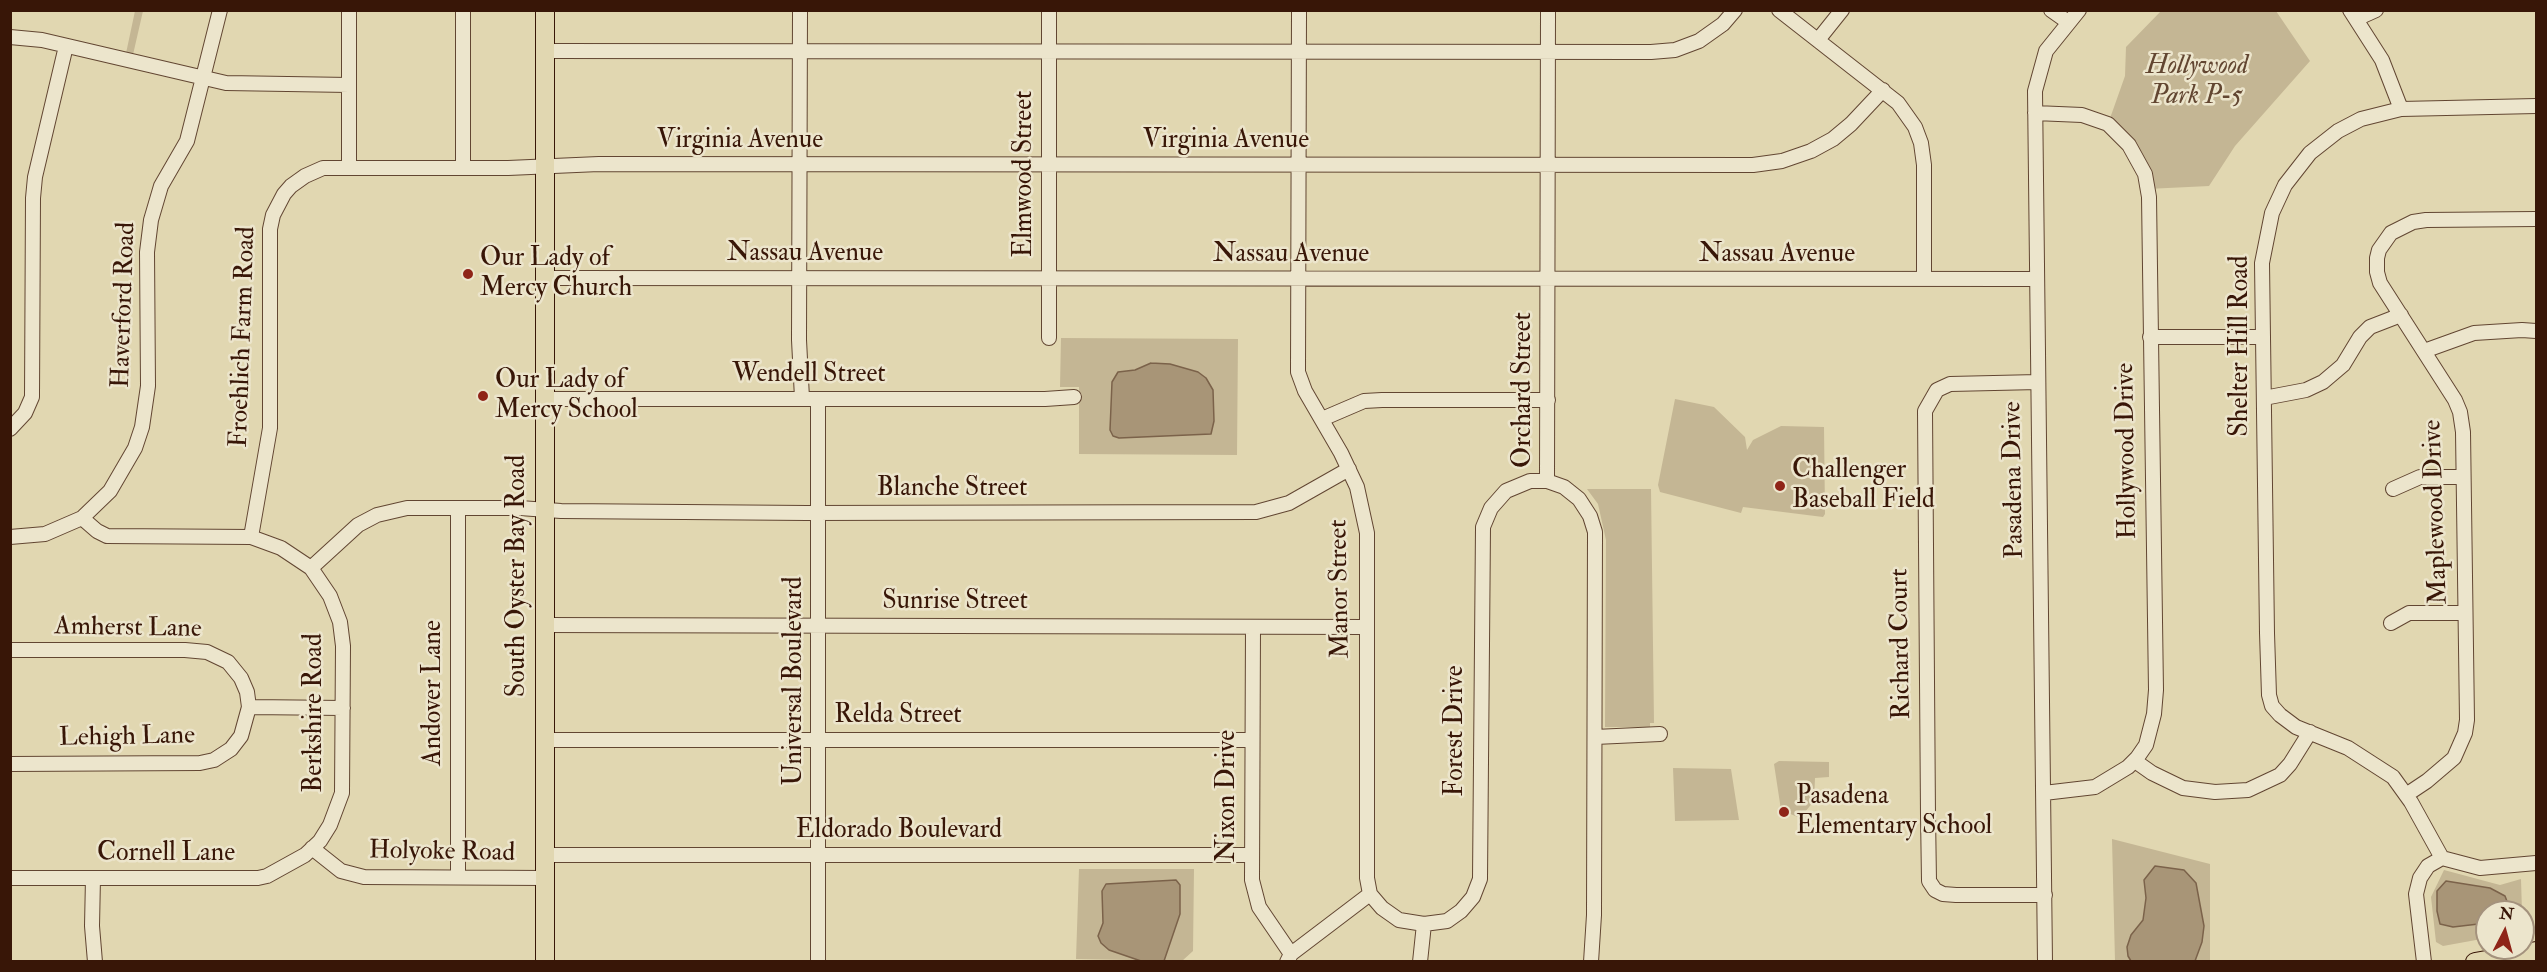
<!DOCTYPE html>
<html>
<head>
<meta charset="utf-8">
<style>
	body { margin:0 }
	#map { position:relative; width:2547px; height:972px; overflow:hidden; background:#e1d7b1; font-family:"IM FELL Double Pica",serif }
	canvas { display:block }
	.frame { position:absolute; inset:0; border:12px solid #381607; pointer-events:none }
	.north { position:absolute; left:2475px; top:900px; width:60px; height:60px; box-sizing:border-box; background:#ece5cc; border:2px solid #a4927d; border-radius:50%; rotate:6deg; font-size:16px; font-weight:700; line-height:24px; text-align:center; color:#381607 }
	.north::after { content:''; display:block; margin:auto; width:21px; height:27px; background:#8f2418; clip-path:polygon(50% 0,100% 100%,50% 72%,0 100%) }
</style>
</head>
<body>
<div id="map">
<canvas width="2547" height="972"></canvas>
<div class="frame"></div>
<div class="north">N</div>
</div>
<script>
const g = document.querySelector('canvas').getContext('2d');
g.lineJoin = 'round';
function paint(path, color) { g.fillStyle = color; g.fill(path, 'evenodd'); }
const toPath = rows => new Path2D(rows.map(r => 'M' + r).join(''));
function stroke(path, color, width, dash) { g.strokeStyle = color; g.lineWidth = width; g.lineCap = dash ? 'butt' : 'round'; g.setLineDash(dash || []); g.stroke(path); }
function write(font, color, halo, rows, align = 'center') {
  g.font = font + ' "IM FELL Double Pica",serif'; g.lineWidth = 5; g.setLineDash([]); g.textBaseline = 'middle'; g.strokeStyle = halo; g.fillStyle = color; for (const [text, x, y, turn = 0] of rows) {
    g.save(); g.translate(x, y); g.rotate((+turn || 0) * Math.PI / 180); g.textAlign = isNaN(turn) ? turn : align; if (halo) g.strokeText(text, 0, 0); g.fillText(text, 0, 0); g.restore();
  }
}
const green = toPath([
	[135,11,143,11,132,59,125,58],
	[2161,11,2276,11,2310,61,2235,146,2209,186,2147,189,2145,174,2108,124,2125,76,2126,47],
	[1061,338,1238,339,1237,455,1079,454,1079,387,1060,387],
	[1675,399,1714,407,1745,437,1747,450,1753,440,1781,426,1824,427,1825,514,1823,517,1743,507,1741,513,1660,492,1658,485],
	[1587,489,1651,489,1654,723,1650,723,1650,727,1605,727,1606,540,1598,504],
	[1779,761,1829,762,1829,777,1815,778,1814,801,1800,818,1781,810,1774,764],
	[1673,768,1731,769,1739,820,1675,821],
	[2112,839,2210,864,2210,961,2115,961],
	[1079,869,1194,869,1193,951,1182,961,1076,959],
	[2444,870,2500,885,2521,879,2522,912,2487,912,2487,938,2443,946,2436,942,2431,897]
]);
const water = toPath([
	[1151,363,1170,364,1198,372,1206,378,1213,390,1214,421,1211,434,1119,438,1113,436,1110,430,1112,382,1118,372,1135,370,1151,363],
	[2155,866,2184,870,2196,883,2204,926,2202,942,2195,961,2131,961,2128,956,2127,947,2131,935,2143,920,2146,898,2144,880,2155,866],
	[1176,880,1180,885,1180,914,1164,961,1141,961,1109,950,1101,943,1098,936,1103,923,1102,891,1106,884,1176,880],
	[2446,881,2490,888,2505,896,2508,904,2507,912,2487,912,2487,923,2453,927,2440,924,2437,911,2437,891,2446,881]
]);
const minor = toPath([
	[463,10,463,167],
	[800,10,799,340,802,398],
	[1049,10,1049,338],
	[1548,10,1547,481,1564,487,1579,499,1590,516,1595,532,1594,915,1591,962],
	[1779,10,1898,103,1915,127,1921,143,1924,165,1924,279],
	[2051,10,2068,22],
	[2350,10,2382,60,2401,109],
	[2356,19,2376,10],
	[10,37,42,40,226,83,349,85],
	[1818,40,1842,10],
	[545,51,1651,52,1675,50,1699,41,1723,24,1735,10],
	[2536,106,2401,109,2361,119,2338,131,2310,153,2285,185,2272,213,2262,263,2267,633,2269,695,2272,706,2280,715,2296,727,2348,748,2393,777,2411,802,2442,858,2480,868,2536,863],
	[2035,113,2082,115,2108,124,2129,145,2145,174,2149,197,2156,690,2154,714,2146,745,2137,758,2128,767,2095,787,2044,793],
	[349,167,349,10],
	[545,278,2037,279],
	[2150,337,2263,337],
	[2424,351,2474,333,2522,330,2536,331],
	[2038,382,1950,384,1937,390,1925,411,1928,815,1929,881,1935,890,1943,894,1956,895,2045,895],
	[2264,398,2306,390,2323,382,2343,365,2360,337,2370,327,2401,315],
	[544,399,1045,399,1074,397],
	[1322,419,1364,401,1382,400,1548,400],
	[10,429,25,413,32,397,33,198,35,177,66,46],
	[2393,489,2420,477,2463,477],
	[458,508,458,877],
	[10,537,45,534,82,518,110,491,135,448,142,427,148,386,147,252,151,220,161,186,187,141,220,10],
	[251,537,270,428,270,229,273,215,284,194,291,186,305,176,323,168,508,168,599,164,1753,165,1782,161,1811,151,1833,139,1851,124,1883,90],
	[311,568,358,525,377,515,407,508,520,508,561,511,807,513,1256,512,1289,503,1349,469],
	[2391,623,2409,613,2465,613],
	[543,625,1367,627],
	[1253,627,1252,880,1259,907,1291,954],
	[10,650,185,650,207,652,228,662,241,678,247,692,249,707,241,736,231,749,214,760,200,763,10,764],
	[249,707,343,708],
	[1595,737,1660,734],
	[543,740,1252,740],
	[2135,761,2152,773,2183,788,2215,792,2248,790,2280,775,2290,764,2310,732],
	[2406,795,2427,781,2454,758,2465,733,2467,720,2463,432,2460,412,2455,400,2380,283,2377,272,2377,258,2379,250,2391,233,2413,222,2426,220,2536,219],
	[312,848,341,871,364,877,544,878],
	[545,855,1252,855],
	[10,878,258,878,267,876,305,855,320,841,330,825,342,793,343,646,340,622,330,596,311,568,281,548,251,537,107,536,97,531,82,518],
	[93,878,92,926,95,962],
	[1370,894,1382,908,1399,920,1424,924,1447,921,1461,911,1473,897,1480,879,1483,527,1491,508,1506,491,1530,481,1547,481],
	[818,962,818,400],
	[1287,962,1291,954,1370,894,1367,878,1367,533,1357,487,1341,453,1305,391,1298,372,1299,10],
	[1420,962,1424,924],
	[2045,962,2035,91,2046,51,2079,10],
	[2424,962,2416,894,2420,878,2428,866,2442,858]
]);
const major = toPath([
	[545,962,545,10],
	[2475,962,2536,951]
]);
const markers = [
	[468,274,6,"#8f2418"],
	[483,396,6,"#8f2418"],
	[1780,486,6,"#8f2418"],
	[1784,812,6,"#8f2418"]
];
const parkNames = [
	["Hollywood",2197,67],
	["Park P-5",2197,97]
];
const streetNames = [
	["Virginia Avenue",740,141],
	["Virginia Avenue",1226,141],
	["Elmwood Street",1025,174,-90],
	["Nassau Avenue",805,254],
	["Nassau Avenue",1291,255],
	["Nassau Avenue",1777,255],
	["Haverford Road",125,305,-88],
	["Froehlich Farm Road",244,337,-88],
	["Shelter Hill Road",2241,346,-90],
	["Wendell Street",809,375],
	["Orchard Street",1524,390,-90],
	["Hollywood Drive",2128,451,-91],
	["Pasadena Drive",2015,480,-91],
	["Blanche Street",952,489],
	["Maplewood Drive",2437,512,-92],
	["South Oyster Bay Road",518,576,-90],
	["Manor Street",1341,589,-91],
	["Sunrise Street",955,602],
	["Amherst Lane",128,629,1],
	["Richard Court",1902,644,-91],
	["Universal Boulevard",795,681,-90],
	["Andover Lane",434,693,-90],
	["Berkshire Road",315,713,-90],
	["Relda Street",898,716],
	["Forest Drive",1456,731,-90],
	["Lehigh Lane",127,738,-1],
	["Nixon Drive",1228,796,-90],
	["Eldorado Boulevard",899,831],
	["Holyoke Road",442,853,1],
	["Cornell Lane",166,854]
];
const poiNames = [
	["Our Lady of",480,259],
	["Mercy Church",480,289],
	["Our Lady of",495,381],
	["Mercy School",495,411],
	["Challenger",1792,471],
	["Baseball Field",1792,501],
	["Pasadena",1796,797],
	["Elementary School",1796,827]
];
paint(green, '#c4b694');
paint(water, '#a89577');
stroke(water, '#7b624a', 1.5);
stroke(minor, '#624632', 16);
stroke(major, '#381607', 20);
stroke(minor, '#ece5cc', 14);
stroke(major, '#e1d7b1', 18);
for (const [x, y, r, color] of markers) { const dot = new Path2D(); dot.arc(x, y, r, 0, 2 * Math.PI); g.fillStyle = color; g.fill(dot); stroke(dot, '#ece5cc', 2); }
write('italic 26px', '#624631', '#ece5cc', parkNames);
write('26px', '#381607', '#ece5cc', streetNames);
write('26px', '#381607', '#ece5cc', poiNames, 'left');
</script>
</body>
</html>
